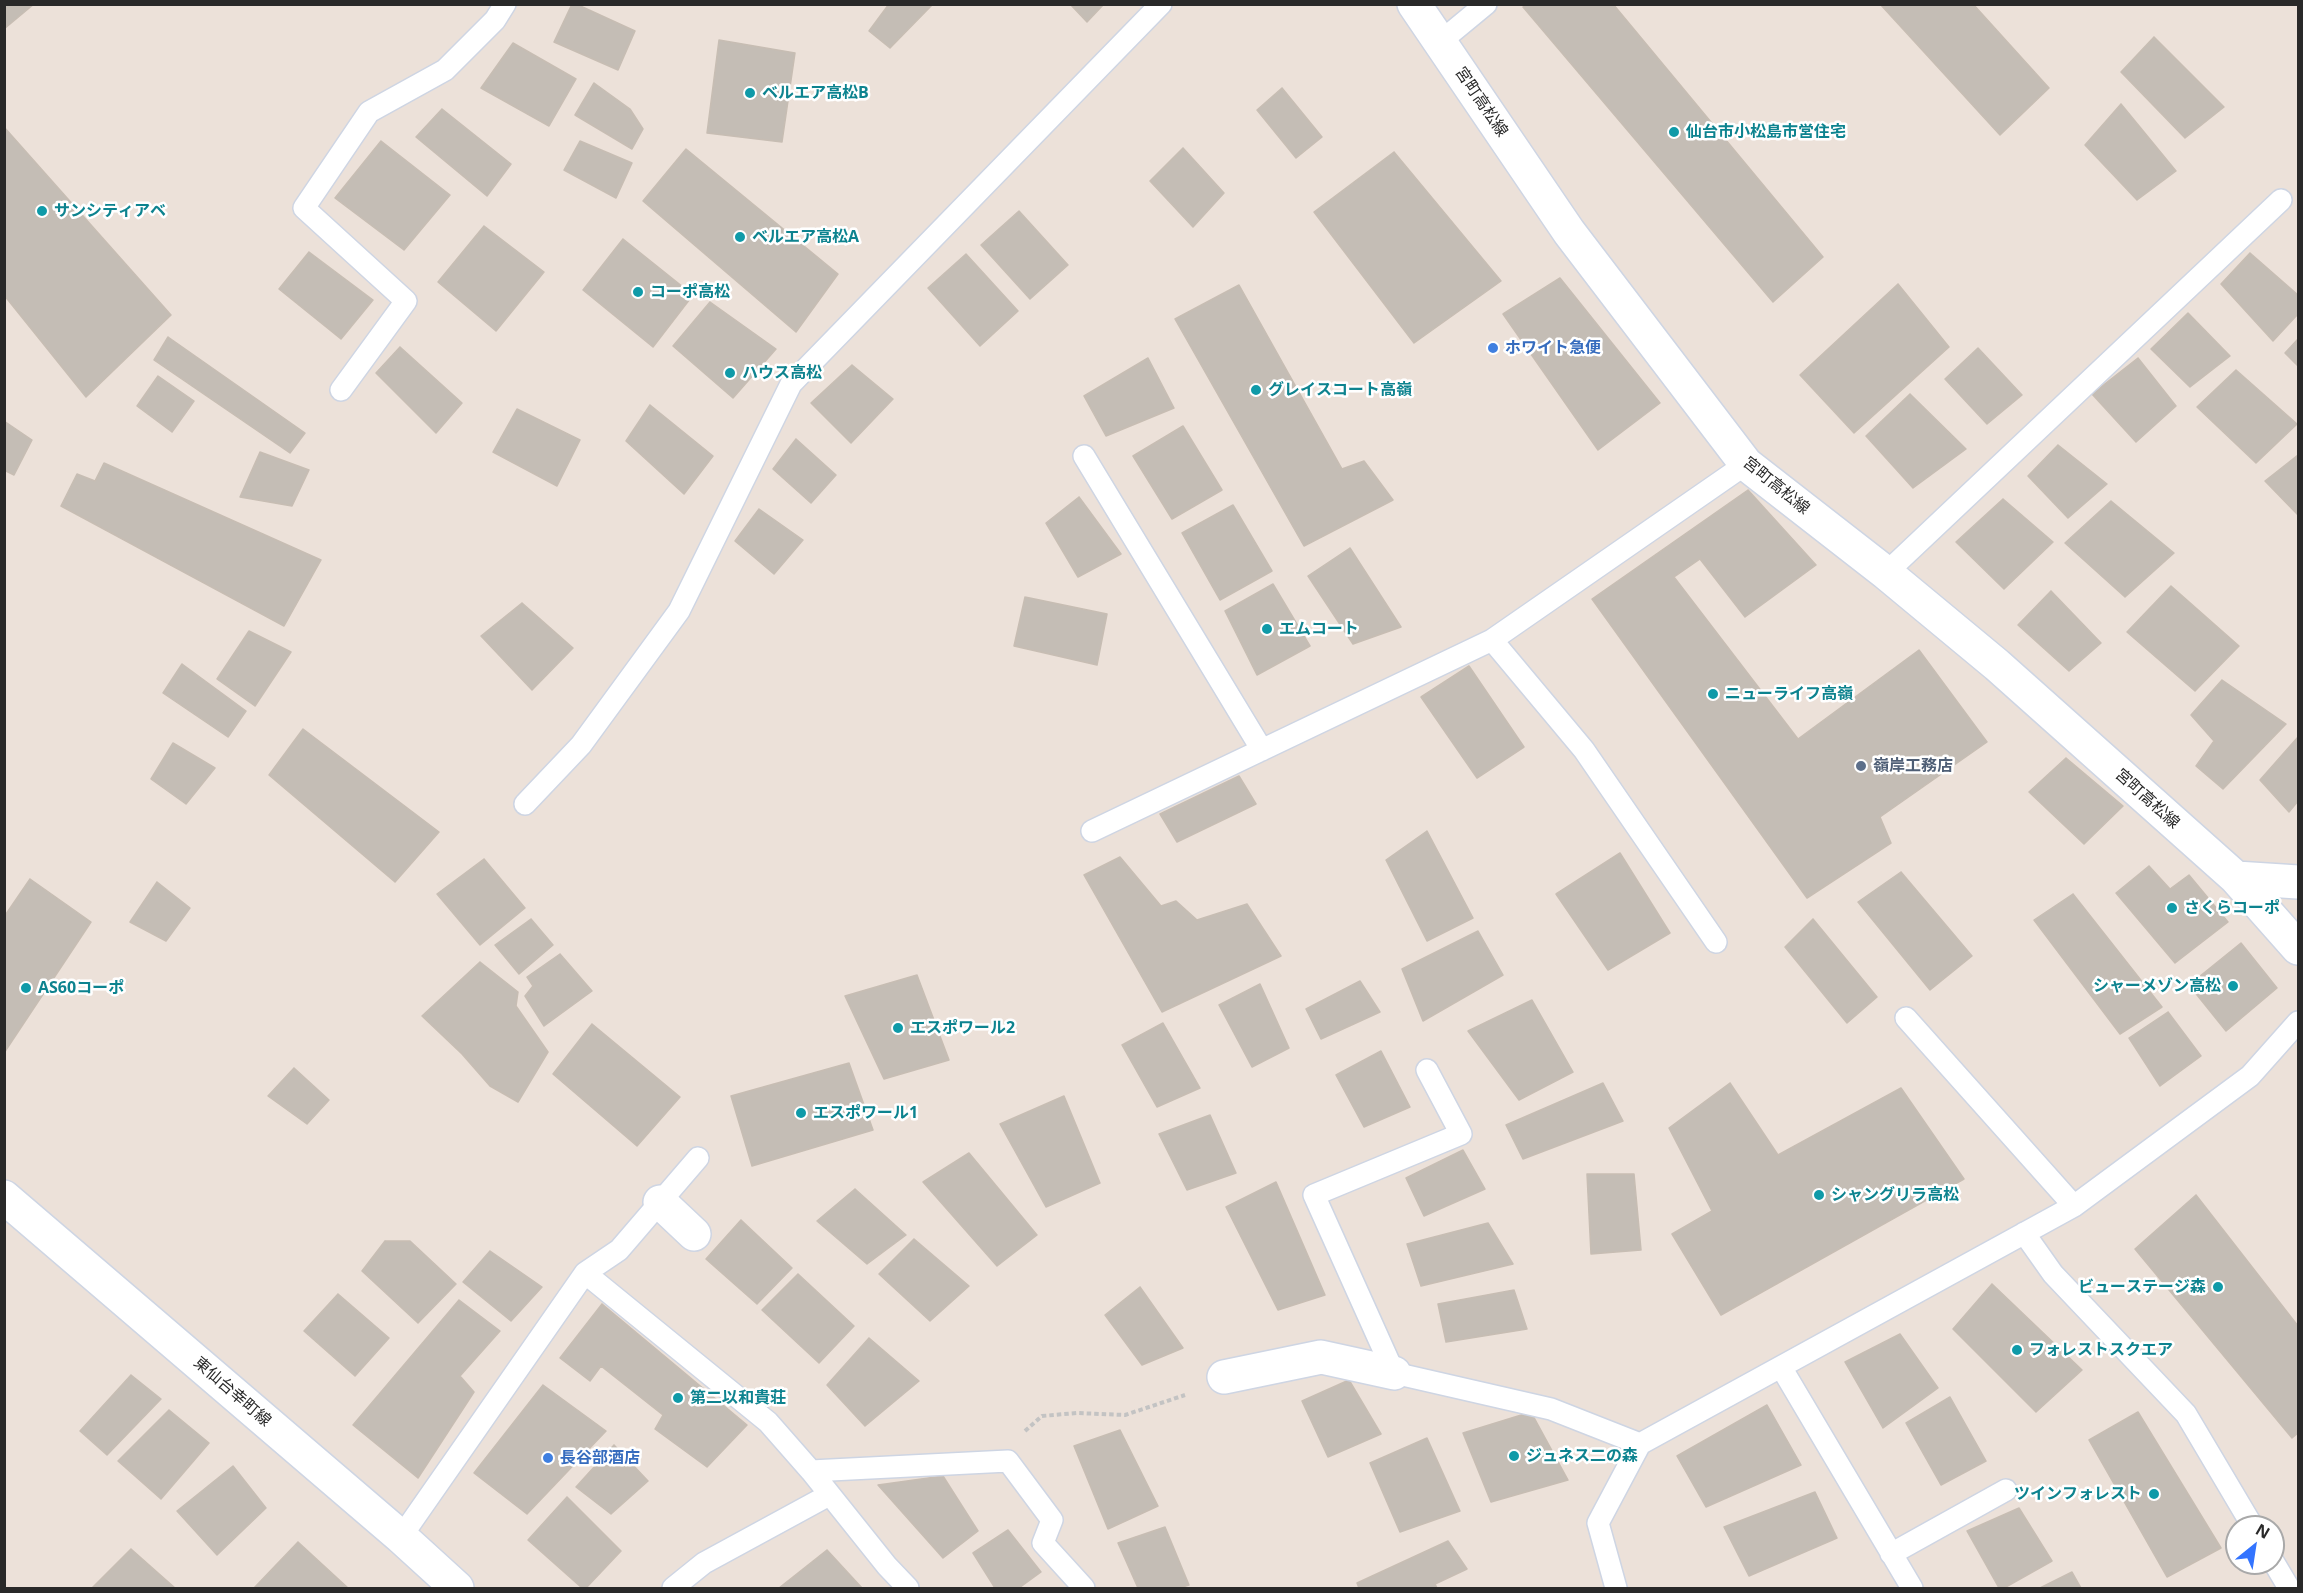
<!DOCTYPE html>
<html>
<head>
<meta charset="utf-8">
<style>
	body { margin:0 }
	#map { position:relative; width:2303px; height:1593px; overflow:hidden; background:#ece1d9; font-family:"Open Sans",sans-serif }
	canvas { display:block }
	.frame { position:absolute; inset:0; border:6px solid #292929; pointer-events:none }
	.north { position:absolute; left:2225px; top:1515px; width:60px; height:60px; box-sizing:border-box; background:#fff; border:2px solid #a9a9a9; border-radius:50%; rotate:30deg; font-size:16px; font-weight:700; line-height:24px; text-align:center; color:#292929 }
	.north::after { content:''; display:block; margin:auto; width:21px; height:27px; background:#3374ff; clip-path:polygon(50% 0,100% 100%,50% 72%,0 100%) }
</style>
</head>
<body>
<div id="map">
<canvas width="2303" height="1593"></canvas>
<div class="frame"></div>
<div class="north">N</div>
</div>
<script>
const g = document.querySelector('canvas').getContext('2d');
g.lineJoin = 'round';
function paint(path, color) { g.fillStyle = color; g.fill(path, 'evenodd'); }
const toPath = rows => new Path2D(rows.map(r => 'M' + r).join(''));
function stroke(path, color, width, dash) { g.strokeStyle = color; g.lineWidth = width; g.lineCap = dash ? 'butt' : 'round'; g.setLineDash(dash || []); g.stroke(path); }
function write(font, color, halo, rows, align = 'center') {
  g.font = font + ' "Open Sans","Noto Sans JP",sans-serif'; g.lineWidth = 5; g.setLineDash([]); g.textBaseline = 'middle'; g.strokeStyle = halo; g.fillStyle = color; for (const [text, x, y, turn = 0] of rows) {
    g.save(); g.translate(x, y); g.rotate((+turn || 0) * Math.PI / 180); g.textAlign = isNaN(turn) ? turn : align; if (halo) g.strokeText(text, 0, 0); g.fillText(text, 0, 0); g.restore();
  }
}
const building = toPath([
	[4,4,34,4,4,29,4,4],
	[572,4,576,4,635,31,618,70,554,42,572,4],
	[889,4,933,4,890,48,869,31,889,4],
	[1070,4,1104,4,1087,22,1070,4],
	[1526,4,1613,4,1823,257,1773,302,1523,7,1526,4],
	[1880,4,1973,4,2049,88,2000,135,1880,4],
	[2154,37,2224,107,2185,138,2121,72,2154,37],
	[719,40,795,53,782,142,707,133,719,40],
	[513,43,576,79,549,126,481,88,513,43],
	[594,83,630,109,643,129,632,149,575,115,594,83],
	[1282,88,1322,137,1296,158,1257,110,1282,88],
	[2121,104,2176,171,2137,200,2085,145,2121,104],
	[442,109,511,164,487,196,416,137,442,109],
	[4,127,171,315,86,397,4,295,4,127],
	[381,141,450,195,404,250,335,198,381,141],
	[580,141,632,163,616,198,564,170,580,141],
	[1183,148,1224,193,1193,227,1150,181,1183,148],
	[686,149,838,274,796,332,643,201,686,149],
	[1394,152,1501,281,1414,343,1314,212,1394,152],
	[1019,211,1068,265,1030,299,981,245,1019,211],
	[484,226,544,272,496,331,438,282,484,226],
	[623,239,693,295,653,347,583,290,623,239],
	[309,252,373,300,341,339,279,289,309,252],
	[2250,253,2298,295,2298,314,2273,341,2221,284,2250,253],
	[966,254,1018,311,980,346,928,288,966,254],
	[1560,278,1660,403,1598,450,1503,314,1560,278],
	[1898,284,1949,347,1854,433,1800,375,1898,284],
	[1239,285,1342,469,1364,461,1393,500,1304,546,1175,319,1239,285],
	[710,302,776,349,733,398,673,346,710,302],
	[2188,313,2230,356,2190,387,2151,349,2188,313],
	[168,337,305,433,290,453,154,360,168,337],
	[2298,339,2298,366,2285,353,2298,339],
	[400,347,462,403,436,433,376,373,400,347],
	[1978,348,2022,395,1987,424,1945,379,1978,348],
	[1148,358,1174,408,1106,436,1084,396,1148,358],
	[2138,358,2176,406,2136,442,2092,394,2138,358],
	[852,365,893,399,851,443,811,403,852,365],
	[2236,370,2297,424,2256,463,2197,407,2236,370],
	[158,376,194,401,172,432,137,406,158,376],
	[1910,394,1966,449,1913,488,1866,436,1910,394],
	[650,405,713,456,684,494,626,441,650,405],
	[517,409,580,440,557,486,493,452,517,409],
	[4,421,32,440,14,475,4,470,4,421],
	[1183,426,1222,490,1172,519,1133,456,1183,426],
	[796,439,836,475,811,503,773,469,796,439],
	[2058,445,2107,484,2068,518,2028,476,2058,445],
	[260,452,309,470,292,506,240,497,260,452],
	[2298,455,2298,515,2265,481,2298,455],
	[104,463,321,560,284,626,61,506,77,474,95,481,104,463],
	[1748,490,1816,565,1745,617,1700,559,1674,577,1798,739,1919,650,1987,742,1880,817,1891,843,1807,898,1592,599,1748,490],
	[1079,497,1121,554,1078,577,1046,523,1079,497],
	[2003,499,2053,542,2004,589,1956,542,2003,499],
	[2111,501,2174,553,2125,597,2065,543,2111,501],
	[1233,505,1272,571,1220,600,1182,533,1233,505],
	[759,509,803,540,774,574,735,541,759,509],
	[1350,548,1401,627,1353,644,1308,576,1350,548],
	[1273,584,1310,646,1257,675,1225,611,1273,584],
	[2171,586,2239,646,2195,691,2127,632,2171,586],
	[2051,591,2101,643,2069,671,2018,625,2051,591],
	[1025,597,1107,614,1097,665,1014,646,1025,597],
	[522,603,573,648,532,690,481,636,522,603],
	[249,631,291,652,255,706,217,679,249,631],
	[182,664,246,711,228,737,163,693,182,664],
	[1469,666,1524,747,1477,778,1421,697,1469,666],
	[2222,680,2286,724,2223,789,2196,766,2214,741,2191,715,2222,680],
	[303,729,439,832,395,882,269,775,303,729],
	[2298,737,2298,801,2289,812,2260,780,2298,737],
	[173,743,215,768,186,804,151,779,173,743],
	[2066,758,2123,806,2084,844,2029,792,2066,758],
	[1239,776,1256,804,1177,842,1160,814,1239,776],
	[1427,831,1473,918,1427,941,1386,860,1427,831],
	[1620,853,1670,933,1608,970,1556,894,1620,853],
	[1120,857,1161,906,1176,901,1197,920,1247,904,1281,956,1162,1012,1084,875,1120,857],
	[484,859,525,908,480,945,437,894,484,859],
	[2149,866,2170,889,2189,875,2228,922,2175,963,2116,893,2149,866],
	[1901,872,1972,956,1930,990,1858,902,1901,872],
	[30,879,91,922,4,1053,4,917,30,879],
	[157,882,190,908,166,941,130,922,157,882],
	[2073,894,2162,1007,2120,1034,2034,920,2073,894],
	[531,919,553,945,519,974,495,945,531,919],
	[1813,919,1877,997,1847,1023,1785,947,1813,919],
	[1478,931,1503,975,1423,1021,1402,969,1478,931],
	[2241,943,2277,988,2226,1031,2189,985,2241,943],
	[560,954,592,991,544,1026,525,996,533,986,527,977,560,954],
	[480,962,518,992,516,1006,548,1052,518,1102,490,1086,462,1054,422,1016,480,962],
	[917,975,949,1060,884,1079,845,996,917,975],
	[1360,981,1380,1012,1321,1039,1306,1009,1360,981],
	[1260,984,1289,1048,1252,1067,1219,1005,1260,984],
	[1532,1000,1573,1072,1519,1100,1468,1031,1532,1000],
	[2168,1012,2201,1056,2160,1086,2129,1038,2168,1012],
	[1163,1023,1200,1088,1157,1107,1122,1045,1163,1023],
	[592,1024,680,1097,637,1146,553,1074,592,1024],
	[1381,1051,1410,1107,1364,1127,1336,1075,1381,1051],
	[849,1063,873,1130,752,1166,731,1096,849,1063],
	[294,1068,329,1100,307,1124,268,1096,294,1068],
	[1603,1083,1623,1121,1523,1159,1506,1125,1603,1083],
	[1730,1083,1778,1155,1901,1088,1964,1179,1721,1315,1672,1234,1712,1211,1669,1128,1730,1083],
	[1064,1096,1100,1183,1046,1207,1000,1124,1064,1096],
	[1210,1115,1236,1173,1187,1190,1159,1134,1210,1115],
	[1463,1150,1485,1189,1424,1216,1406,1178,1463,1150],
	[969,1153,1037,1235,997,1266,923,1182,969,1153],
	[1587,1174,1634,1174,1641,1250,1591,1254,1587,1174],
	[1276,1182,1325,1295,1278,1310,1226,1207,1276,1182],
	[855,1189,906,1235,867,1264,817,1221,855,1189],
	[2196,1195,2298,1326,2298,1433,2292,1438,2135,1249,2196,1195],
	[741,1220,792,1268,757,1304,706,1259,741,1220],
	[1488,1223,1513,1264,1421,1286,1407,1244,1488,1223],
	[914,1239,969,1286,930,1321,879,1274,914,1239],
	[385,1241,410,1241,456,1284,418,1323,362,1271,385,1241],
	[490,1251,542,1287,511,1321,463,1282,490,1251],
	[798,1274,854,1326,819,1363,762,1310,798,1274],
	[1992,1284,2082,1370,2036,1412,1953,1329,1992,1284],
	[1140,1287,1183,1348,1142,1365,1105,1315,1140,1287],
	[1514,1290,1527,1329,1446,1342,1438,1304,1514,1290],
	[338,1294,389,1338,355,1376,304,1331,338,1294],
	[459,1300,500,1331,460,1376,474,1392,418,1478,353,1425,459,1300],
	[602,1304,747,1425,707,1467,655,1429,663,1415,601,1366,590,1381,560,1358,602,1304],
	[1900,1334,1938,1388,1883,1428,1845,1362,1900,1334],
	[869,1338,919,1381,865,1426,827,1385,869,1338],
	[131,1375,161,1399,107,1455,80,1431,131,1375],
	[1349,1380,1381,1434,1328,1457,1302,1401,1349,1380],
	[543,1385,606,1431,527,1514,474,1473,543,1385],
	[1950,1397,1986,1461,1941,1485,1906,1423,1950,1397],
	[1767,1405,1801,1465,1706,1507,1677,1456,1767,1405],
	[169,1410,209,1443,161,1499,118,1461,169,1410],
	[1531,1412,1568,1480,1491,1502,1463,1433,1531,1412],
	[2138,1412,2221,1548,2167,1577,2089,1440,2138,1412],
	[1120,1430,1158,1506,1108,1529,1074,1446,1120,1430],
	[1427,1438,1460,1511,1400,1532,1370,1463,1427,1438],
	[614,1445,648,1481,611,1514,576,1487,614,1445],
	[233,1466,266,1508,217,1555,177,1511,233,1466],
	[943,1476,978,1531,943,1558,878,1485,943,1476],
	[1815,1492,1837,1538,1749,1576,1724,1527,1815,1492],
	[567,1497,621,1551,586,1588,582,1588,528,1540,567,1497],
	[2019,1508,2052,1561,2004,1588,1999,1588,1967,1531,2019,1508],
	[1165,1527,1189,1585,1179,1588,1138,1588,1118,1543,1165,1527],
	[1008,1530,1041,1572,1019,1588,995,1588,973,1553,1008,1530],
	[1448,1541,1467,1569,1435,1584,1437,1588,1359,1588,1357,1583,1448,1541],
	[298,1542,348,1588,254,1588,298,1542],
	[131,1549,175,1588,92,1588,131,1549],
	[827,1550,862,1588,779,1588,827,1550],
	[2072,1572,2081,1588,2040,1588,2072,1572]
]);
const path = toPath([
	[1025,1431,1042,1416,1077,1413,1125,1415,1185,1395]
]);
const lane = toPath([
	[1440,42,1486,4],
	[341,390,406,301,304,208,369,112,445,70,495,20,505,4],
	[1084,456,1262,750],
	[1886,573,2281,200],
	[1492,640,1584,750,1716,942],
	[525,804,581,745,679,611,791,384,1161,4],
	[1092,831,1492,640,1746,464],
	[1906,1018,2074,1206],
	[1427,1070,1461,1134,1314,1195,1394,1373,1551,1409,1640,1444],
	[2024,1233,2053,1274,2186,1414,2253,1527],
	[585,1273,768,1422,811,1471,887,1566,908,1588],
	[1781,1367,1912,1588],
	[811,1471,1008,1461,1052,1520,1043,1543,1084,1588],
	[401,1537,585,1273,619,1250,698,1158],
	[1891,1554,2006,1490],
	[2273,1561,2289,1588],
	[673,1588,704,1563,829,1495],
	[1616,1588,1598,1523,1640,1444,2074,1206,2250,1076,2298,1022]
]);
const street = toPath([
	[1414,4,1569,232,1746,464,1886,573,1997,665,2236,878,2298,948],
	[2236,878,2298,882],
	[660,1202,694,1234],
	[1224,1377,1321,1357,1394,1373]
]);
const secondary = toPath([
	[4,1197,401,1537,457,1588]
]);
const markers = [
	[750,93,6,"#0f9aa8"],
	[1674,132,6,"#0f9aa8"],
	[42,211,6,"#0f9aa8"],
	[740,237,6,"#0f9aa8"],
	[638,292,6,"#0f9aa8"],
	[1493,348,6,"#3f7fe0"],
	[730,373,6,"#0f9aa8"],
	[1256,390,6,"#0f9aa8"],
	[1267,629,6,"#0f9aa8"],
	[1713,694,6,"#0f9aa8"],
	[1861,766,6,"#5c6f8a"],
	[2172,908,6,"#0f9aa8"],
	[2233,986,6,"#0f9aa8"],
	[26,988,6,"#0f9aa8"],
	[898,1028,6,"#0f9aa8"],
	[801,1113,6,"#0f9aa8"],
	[1819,1195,6,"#0f9aa8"],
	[2218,1287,6,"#0f9aa8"],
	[2017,1350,6,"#0f9aa8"],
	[678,1398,6,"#0f9aa8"],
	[1514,1456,6,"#0f9aa8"],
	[548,1458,6,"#3f7fe0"],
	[2154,1494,6,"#0f9aa8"]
];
const cultureNames = [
	["ベルエア高松B",762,93],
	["仙台市小松島市営住宅",1686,132],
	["サンシティアベ",54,211],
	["ベルエア高松A",752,237],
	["コーポ高松",650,292],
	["ハウス高松",742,373],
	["グレイスコート高嶺",1268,390],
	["エムコート",1279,629],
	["ニューライフ高嶺",1725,694],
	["さくらコーポ",2184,908],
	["シャーメゾン高松",2221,986,"right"],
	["AS60コーポ",38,988],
	["エスポワール2",910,1028],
	["エスポワール1",813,1113],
	["シャングリラ高松",1831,1195],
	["ビューステージ森",2206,1287,"right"],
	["フォレストスクエア",2029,1350],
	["第二以和貴荘",690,1398],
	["ジュネス二の森",1526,1456],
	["ツインフォレスト",2142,1494,"right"]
];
const streetNames = [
	["宮町高松線",1481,102,56],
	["宮町高松線",1776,486,39],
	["宮町高松線",2147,799,42],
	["東仙台幸町線",232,1392,41]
];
const shopNames = [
	["ホワイト急便",1505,348],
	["長谷部酒店",560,1458]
];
const serviceNames = [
	["嶺岸工務店",1873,766]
];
paint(building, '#c4bdb5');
stroke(building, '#c7bdb3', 1.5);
stroke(lane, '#ced5e3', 24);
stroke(street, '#ced5e3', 36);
stroke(secondary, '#ced5e3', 36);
stroke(path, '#c3c3c3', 4, [4.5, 3]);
stroke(lane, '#fff', 21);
stroke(street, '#fff', 33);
stroke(secondary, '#fff', 33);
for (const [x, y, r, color] of markers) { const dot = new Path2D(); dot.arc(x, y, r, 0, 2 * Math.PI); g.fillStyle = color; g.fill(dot); stroke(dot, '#fff', 2); }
write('bold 16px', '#0d838f', '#fff', cultureNames, 'left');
write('16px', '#292929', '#fff', streetNames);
write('bold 16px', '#366cbe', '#fff', shopNames, 'left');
write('bold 16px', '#4e5e75', '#fff', serviceNames, 'left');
</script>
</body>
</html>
